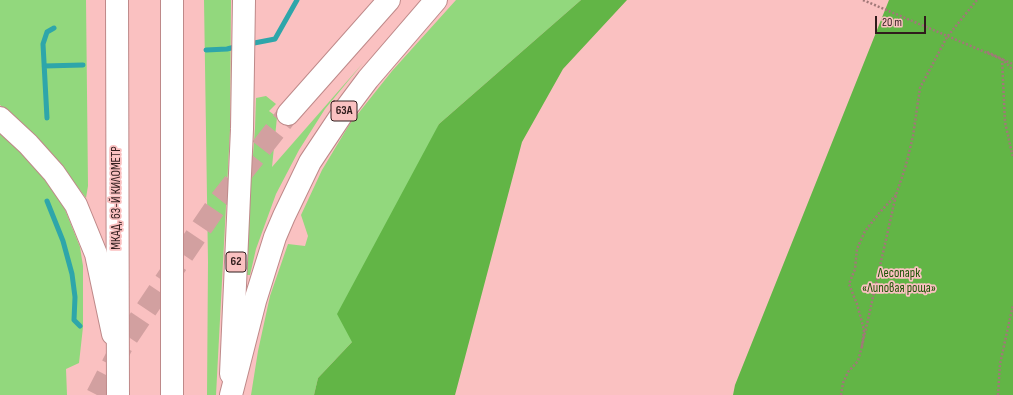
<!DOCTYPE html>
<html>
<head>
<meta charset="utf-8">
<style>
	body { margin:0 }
	#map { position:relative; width:1013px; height:395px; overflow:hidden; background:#fac1c1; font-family:"Sofia Sans Condensed",sans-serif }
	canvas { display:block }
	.scale { position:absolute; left:875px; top:16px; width:51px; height:18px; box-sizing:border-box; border:2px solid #301c1c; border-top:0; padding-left:5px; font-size:12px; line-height:14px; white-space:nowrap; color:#301c1c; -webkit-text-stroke:3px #fac1c1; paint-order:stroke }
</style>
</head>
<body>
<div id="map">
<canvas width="1013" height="395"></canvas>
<div class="scale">20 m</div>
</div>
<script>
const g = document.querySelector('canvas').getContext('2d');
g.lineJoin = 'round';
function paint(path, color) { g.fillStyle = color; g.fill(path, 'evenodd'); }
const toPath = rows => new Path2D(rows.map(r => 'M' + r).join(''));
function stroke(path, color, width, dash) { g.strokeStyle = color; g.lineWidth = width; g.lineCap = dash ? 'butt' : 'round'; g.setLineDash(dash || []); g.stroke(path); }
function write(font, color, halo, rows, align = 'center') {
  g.font = font + ' "Sofia Sans Condensed",sans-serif'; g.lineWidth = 3.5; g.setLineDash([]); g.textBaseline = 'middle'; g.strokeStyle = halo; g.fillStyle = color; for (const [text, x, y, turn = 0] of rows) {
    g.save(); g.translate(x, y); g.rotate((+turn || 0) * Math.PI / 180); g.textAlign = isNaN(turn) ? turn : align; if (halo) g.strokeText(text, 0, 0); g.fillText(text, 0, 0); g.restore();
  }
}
const green = toPath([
	[0,0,86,0,88,186,86,198,58,161,35,136,0,105],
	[204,0,231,0,230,130,216,395,207,395,208,262],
	[456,0,581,0,439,124,352,342,318,378,314,395,251,395,258,351,270,296,288,244,305,246,308,236,301,215,322,170,349,125,392,71],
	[363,63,325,109,299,150,276,194,256,249,250,275,244,275,255,128,256,98,266,96,276,104,269,111,277,117,272,167],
	[0,132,43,175,62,202,80,247,83,266,83,327,79,363,66,369,67,395,0,395]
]);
const forest = toPath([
	[581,0,627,0,563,69,522,142,455,395,314,395,318,378,352,342,337,314,439,124],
	[889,0,1013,0,1013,395,733,395,735,385]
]);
const stream = toPath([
	[249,44,275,39,297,0],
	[206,50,227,49,239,46],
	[44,66,83,65],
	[47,118,43,44,47,32,54,28],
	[47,201,63,241,72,274,75,297,74,320,80,326]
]);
const highwayTunnel = toPath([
	[97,395,123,344,170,274,219,202,288,114]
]);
const path = toPath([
	[863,0,1013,64],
	[1002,59,1005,122,1013,158],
	[896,195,880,212,865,231,857,249,855,269,849,284,857,304,864,330,862,346,896,195,906,165,913,136,920,88,947,37,977,0],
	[841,395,843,383,848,372,858,361,862,346],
	[998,395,1000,364,1013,305]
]);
const major = toPath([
	[0,118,28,144,54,173,76,205,96,254,113,334],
	[231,374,242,129,244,0]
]);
const highway = toPath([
	[117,0,118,395],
	[172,0,172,395],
	[288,114,389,0],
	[231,395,255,301,275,237,284,216,310,162,344,111,368,79,436,0]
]);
const pathBridge = toPath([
	[987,52,1002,59,1013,70]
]);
const shields = [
	[344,111,26],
	[236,262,20]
];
const shieldNames = [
	["63A",344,111],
	["62",236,262]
];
const streetNames = [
	["МКАД, 63-Й КИЛОМЕТР",117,198,-90]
];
const parkNames = [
	["Лесопарк",899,274],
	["«Липовая роща»",899,289]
];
paint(green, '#92d87d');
paint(forest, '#62b546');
stroke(stream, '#2ea6aa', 5);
stroke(highwayTunnel, '#d2a0a0', 22, [22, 11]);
stroke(major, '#be8989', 24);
stroke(highway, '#be8989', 24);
stroke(path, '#a17878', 2.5, [2, 2]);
stroke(major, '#fff', 22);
stroke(highway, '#fff', 22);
stroke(pathBridge, '#a17878', 2.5, [2, 2]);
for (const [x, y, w] of shields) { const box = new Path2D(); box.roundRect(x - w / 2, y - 10, w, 20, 3); g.fillStyle = '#fac1c1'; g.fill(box); stroke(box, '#301c1c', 1); }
write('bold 12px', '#301c1c', null, shieldNames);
write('13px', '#301c1c', '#fac1c1', streetNames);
write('13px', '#1f5608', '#fac1c1', parkNames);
</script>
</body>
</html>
